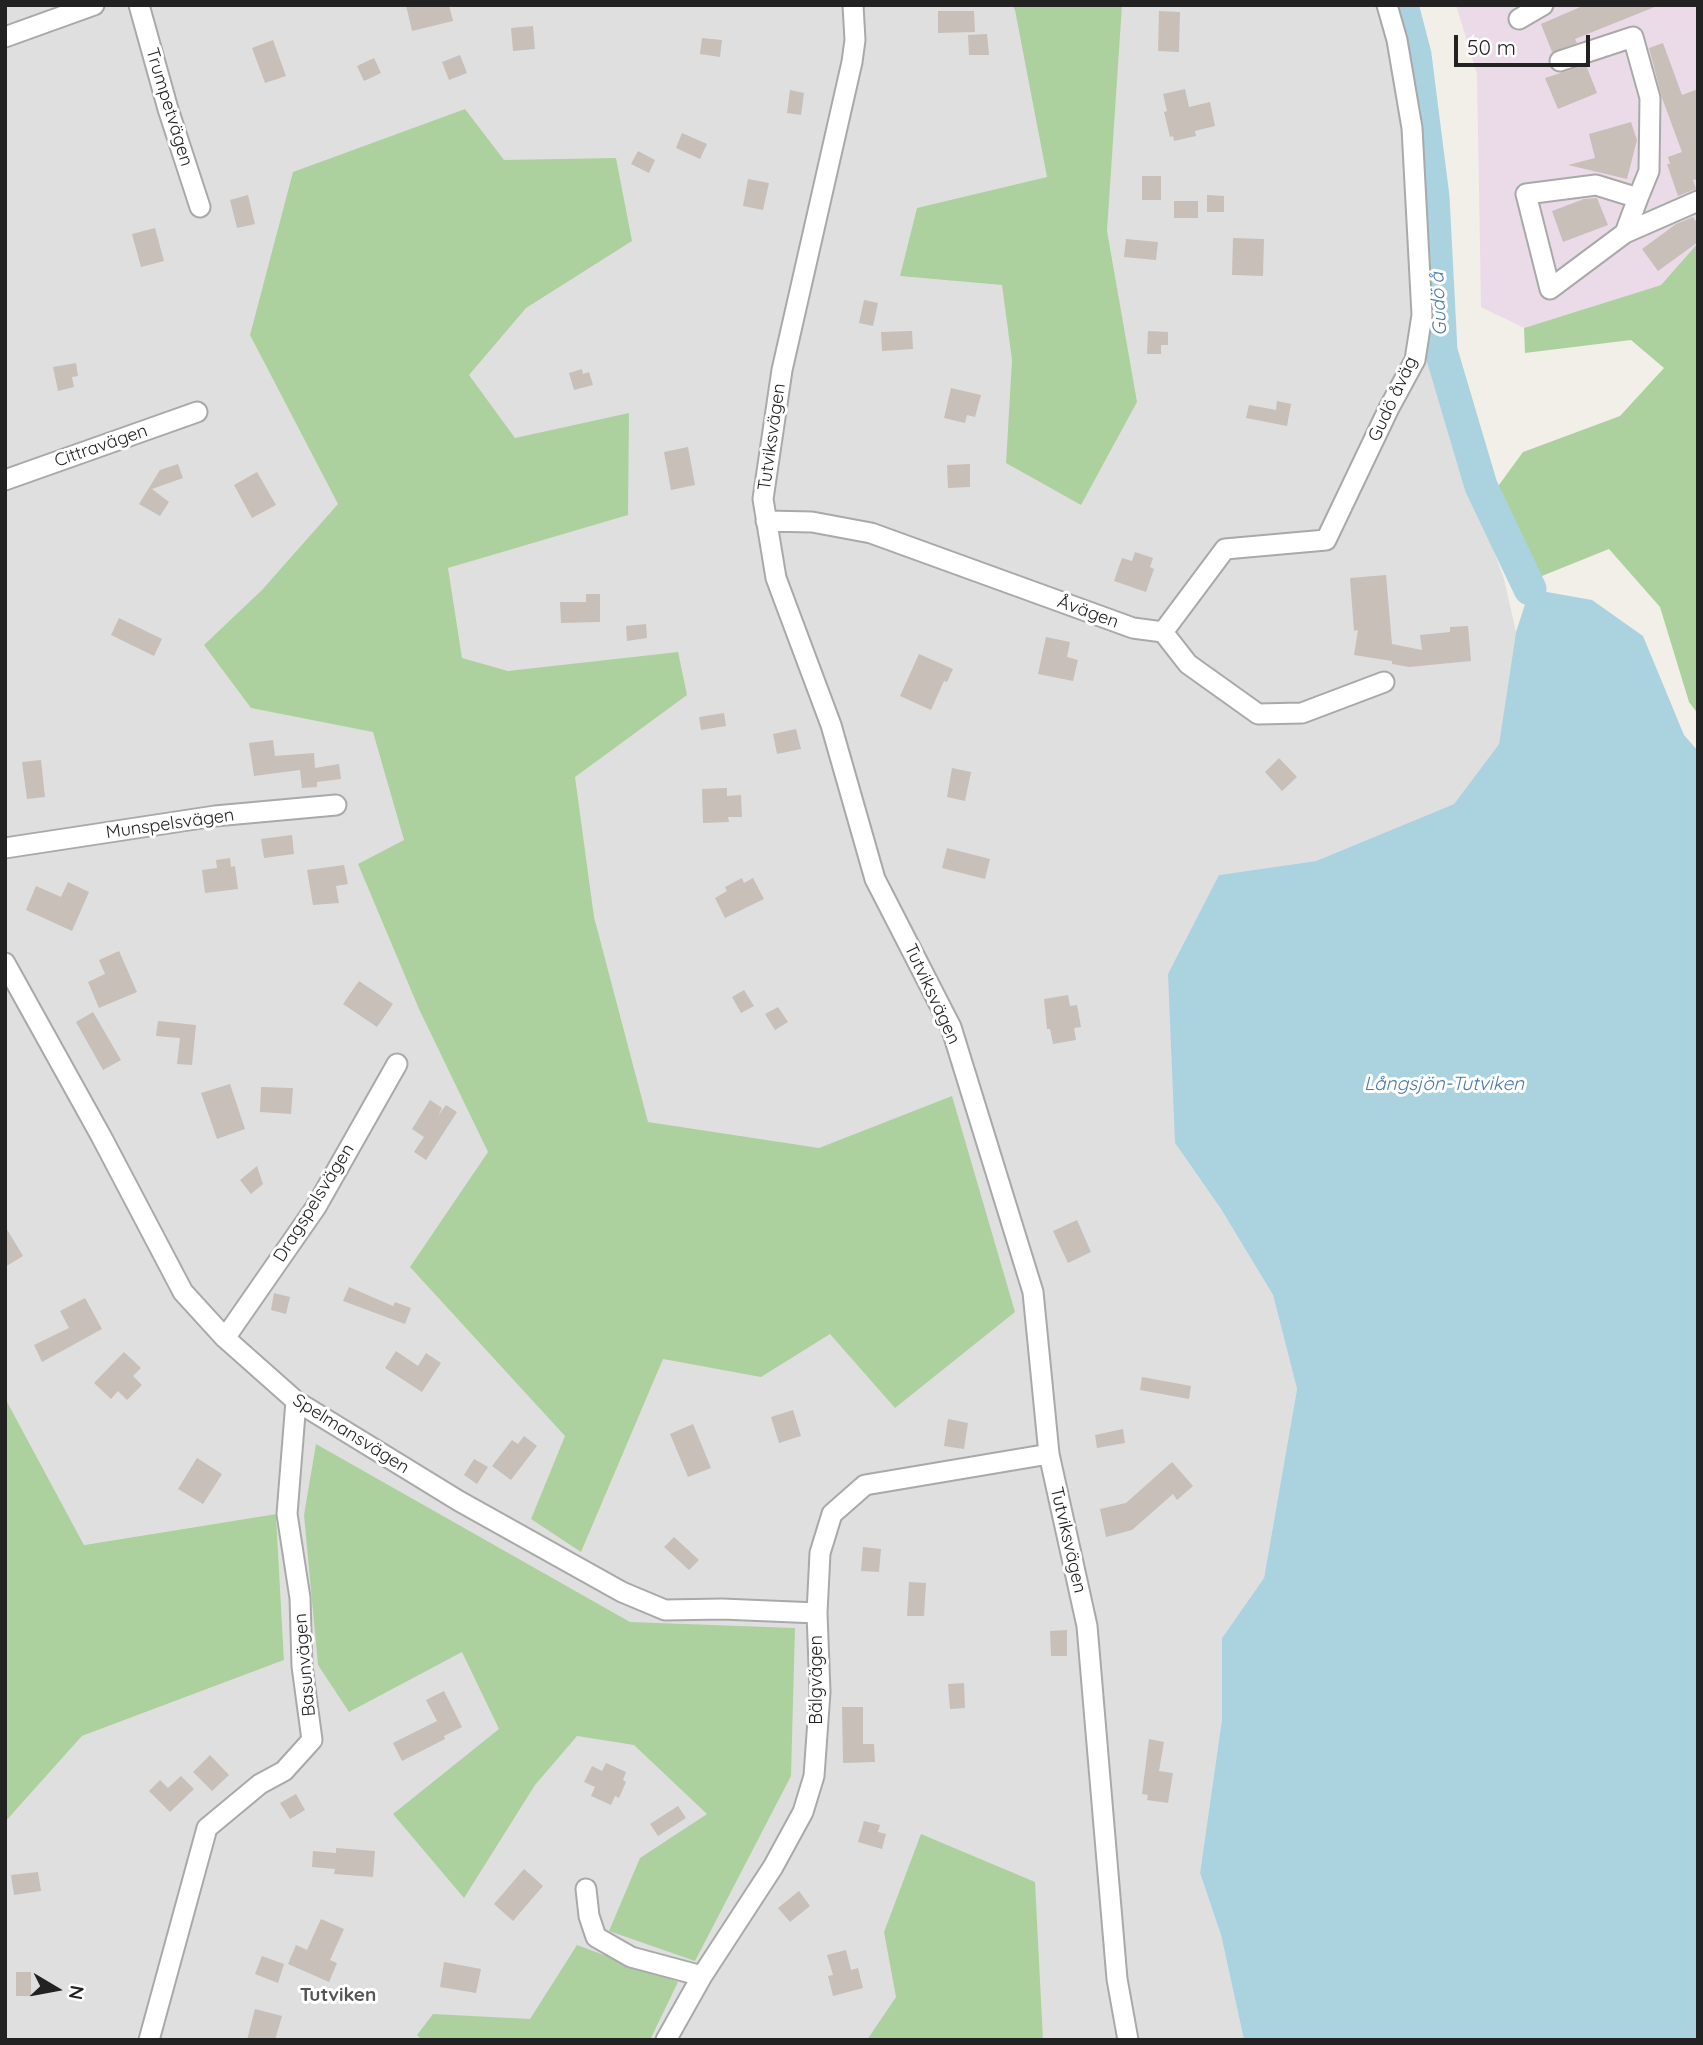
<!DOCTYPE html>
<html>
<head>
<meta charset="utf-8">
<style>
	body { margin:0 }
	#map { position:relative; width:1703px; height:2045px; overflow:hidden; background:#f2efe9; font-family:Quicksand,sans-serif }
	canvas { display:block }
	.frame { position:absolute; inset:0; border:7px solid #222; pointer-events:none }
	.north { position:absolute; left:21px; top:1954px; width:70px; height:70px; -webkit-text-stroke:5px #fff; paint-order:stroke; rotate:100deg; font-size:19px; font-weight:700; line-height:28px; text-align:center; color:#222 }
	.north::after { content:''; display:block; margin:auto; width:24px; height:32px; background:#222; clip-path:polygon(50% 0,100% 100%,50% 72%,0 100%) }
	.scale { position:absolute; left:1454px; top:35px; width:136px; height:32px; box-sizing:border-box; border:4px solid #222; border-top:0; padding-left:9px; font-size:21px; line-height:24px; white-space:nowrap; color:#222; -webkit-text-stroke:5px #fff; paint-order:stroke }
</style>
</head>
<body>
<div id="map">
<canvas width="1703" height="2045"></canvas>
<div class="frame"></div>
<div class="north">N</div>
<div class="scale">50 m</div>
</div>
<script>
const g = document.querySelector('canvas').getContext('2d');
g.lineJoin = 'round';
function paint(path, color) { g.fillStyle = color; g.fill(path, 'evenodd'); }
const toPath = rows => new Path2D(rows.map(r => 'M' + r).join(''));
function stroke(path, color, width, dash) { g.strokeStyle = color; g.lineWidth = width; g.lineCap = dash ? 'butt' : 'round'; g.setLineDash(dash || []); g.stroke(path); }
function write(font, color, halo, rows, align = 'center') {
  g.font = font + ' Quicksand,sans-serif'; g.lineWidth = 6; g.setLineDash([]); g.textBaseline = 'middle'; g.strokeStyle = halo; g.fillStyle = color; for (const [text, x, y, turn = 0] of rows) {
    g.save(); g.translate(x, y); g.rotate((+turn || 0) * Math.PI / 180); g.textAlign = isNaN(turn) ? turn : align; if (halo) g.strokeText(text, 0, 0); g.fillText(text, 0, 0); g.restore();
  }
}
const residential = toPath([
	[5,5,1392,5,1424,352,1504,579,1516,632,1499,744,1454,804,1316,861,1219,875,1175,1143,1221,1209,1273,1295,1297,1389,1264,1578,1222,1638,1222,1719,1200,1873,1221,1935,1244,2040,5,2040,5,1822,82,1736,284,1660,276,1514,84,1545,5,1398]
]);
const industrial = toPath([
	[1456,5,1698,5,1698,243,1661,285,1524,328,1481,307,1477,74]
]);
const forest = toPath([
	[1012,5,1122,5,1107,231,1137,402,1081,505,1006,463,1012,360,1002,285,900,276,917,208,1047,177,1015,10],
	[465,109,504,160,616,158,632,241,526,308,469,375,515,438,629,413,628,515,448,568,462,658,508,671,678,652,687,695,575,777,594,917,648,1122,819,1148,952,1096,1015,1312,895,1408,830,1334,761,1377,663,1359,581,1552,531,1519,565,1436,410,1267,488,1152,419,1009,358,864,404,840,373,732,251,708,204,645,262,590,338,504,250,335,293,172],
	[1698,243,1698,714,1689,702,1660,607,1609,549,1537,578,1496,489,1523,452,1620,416,1664,368,1631,340,1525,353,1524,328,1661,285],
	[5,1398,84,1545,276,1514,284,1660,82,1736,5,1822],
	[316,1444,630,1622,795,1628,791,1776,695,1961,609,1931,640,1858,707,1814,634,1745,577,1736,535,1785,464,1898,393,1814,499,1729,462,1652,349,1712,318,1665,304,1515],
	[921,1834,1035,1882,1043,2040,867,2040,896,1997,884,1932],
	[577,1945,678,1982,650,2040,422,2040,417,2035,433,2014,530,2019]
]);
const water = toPath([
	[1530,589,1592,600,1643,636,1684,735,1698,751,1698,2040,1244,2040,1221,1935,1200,1873,1222,1719,1222,1638,1264,1578,1297,1389,1273,1295,1221,1209,1175,1143,1168,974,1219,875,1316,861,1454,804,1499,744,1516,632]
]);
const river = toPath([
	[1402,5,1415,55,1433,197,1441,351,1481,486,1530,589]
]);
const building = toPath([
	[406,5,449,5,453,21,412,31],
	[1585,5,1657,5,1657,6,1575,39,1577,43,1552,52,1541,24],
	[938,11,974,11,975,32,938,33],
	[1159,11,1180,12,1179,52,1158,51],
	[533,26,535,49,513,51,511,28],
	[987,34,989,55,969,55,968,35],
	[702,38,722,40,720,57,700,54],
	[273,40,286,76,265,83,252,48],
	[1663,43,1682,95,1698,89,1698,179,1693,180,1696,189,1678,196,1667,164,1670,164,1668,157,1682,152,1662,98,1649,48],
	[460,55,467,73,449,80,442,62],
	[374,58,381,73,364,81,357,66],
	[1586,65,1597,93,1558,109,1545,78],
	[1185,89,1189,107,1210,102,1215,126,1195,131,1196,136,1174,141,1173,136,1170,137,1164,112,1167,111,1163,94],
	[790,90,804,93,801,115,787,113],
	[1631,122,1637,140,1627,179,1568,165,1595,158,1589,134],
	[682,133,707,144,700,159,676,148],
	[638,151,655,160,649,173,631,164],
	[1142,176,1161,176,1161,200,1142,200],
	[748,179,769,183,763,210,743,206],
	[248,195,255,224,237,228,230,200],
	[1207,195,1224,196,1224,212,1207,212],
	[1597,198,1608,225,1563,242,1552,211,1584,199],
	[1174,201,1198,201,1198,218,1174,218],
	[1693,217,1698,224,1698,242,1658,271,1642,249,1676,224],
	[155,228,164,261,141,267,132,234],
	[1233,238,1264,239,1263,276,1232,275],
	[1126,239,1158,242,1156,260,1124,257],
	[864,300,878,303,873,326,859,323],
	[912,331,913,349,882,351,881,332],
	[1148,331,1168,332,1168,345,1161,345,1161,354,1147,354],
	[76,363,78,376,72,377,74,387,58,391,53,367],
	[582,369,583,374,589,372,593,385,574,390,569,373],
	[951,388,981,395,975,417,967,415,965,423,944,418],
	[1277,401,1291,404,1287,426,1246,418,1249,405,1276,410],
	[688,447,695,485,671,490,664,452],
	[178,464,183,478,152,489,169,502,160,516,139,504,160,470],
	[970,464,970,487,948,488,947,465],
	[257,472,276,505,252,518,234,485],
	[1135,552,1153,558,1150,567,1154,569,1146,592,1114,581,1122,558,1132,561],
	[1386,575,1392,644,1422,650,1420,635,1450,632,1450,627,1468,626,1471,661,1409,667,1392,664,1392,661,1354,655,1358,630,1354,631,1350,578],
	[586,594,600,594,600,622,561,623,560,602,586,602],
	[119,618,162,639,154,656,111,635],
	[646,624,647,638,627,641,626,626],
	[1046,637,1070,642,1067,657,1078,660,1073,681,1038,674],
	[919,654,953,669,947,682,944,681,931,710,900,696],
	[724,713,726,726,701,730,699,717],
	[796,729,801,749,777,754,773,734],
	[273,740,275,756,314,753,315,768,339,764,341,779,317,782,317,787,302,788,300,770,254,776,249,743],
	[1279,758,1297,777,1282,791,1265,772],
	[41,760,45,797,27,799,22,762],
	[952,768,971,772,965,801,947,797],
	[727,788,727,796,741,795,742,817,728,817,729,822,703,823,702,789],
	[292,835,294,854,264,858,261,839],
	[947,848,990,859,985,879,942,868],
	[230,858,231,867,235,866,238,889,205,893,202,870,217,868,216,860],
	[344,865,348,884,336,886,339,903,313,905,307,870],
	[742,878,744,883,753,878,764,899,725,918,715,898,727,891,725,887],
	[68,882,89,892,72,931,26,910,36,886,61,897],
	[119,951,137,992,99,1008,88,982,105,974,99,960],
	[359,981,393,1004,377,1027,343,1004],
	[744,990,754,1006,741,1013,732,997],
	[1068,995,1070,1006,1077,1005,1081,1027,1074,1028,1076,1040,1053,1044,1050,1029,1047,1029,1044,999],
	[778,1007,788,1022,775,1030,765,1014],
	[93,1012,121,1060,103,1070,76,1022],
	[158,1021,196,1025,192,1065,177,1064,180,1038,156,1036],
	[230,1084,245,1129,217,1139,201,1093],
	[261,1087,293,1088,291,1114,260,1112],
	[430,1100,442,1108,438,1116,446,1105,457,1112,426,1160,414,1152,424,1137,412,1129],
	[257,1166,263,1184,251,1194,240,1180],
	[1077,1220,1091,1252,1068,1263,1053,1231],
	[5,1226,23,1256,5,1267],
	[349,1287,393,1306,395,1302,411,1308,405,1324,343,1301],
	[274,1293,290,1297,286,1314,271,1310],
	[85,1298,102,1329,42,1362,34,1345,69,1328,60,1311],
	[396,1351,418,1366,426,1353,441,1363,422,1392,385,1368],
	[124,1352,141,1368,133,1376,142,1385,127,1400,118,1391,111,1399,94,1383],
	[1142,1377,1191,1386,1189,1399,1140,1390],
	[793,1410,801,1436,779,1443,771,1417],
	[948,1419,968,1423,964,1449,944,1446],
	[693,1424,711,1468,688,1477,670,1434],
	[1123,1429,1125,1443,1097,1448,1095,1435],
	[524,1436,537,1446,511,1480,492,1466,512,1440,518,1444],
	[197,1458,222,1474,203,1504,178,1489],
	[474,1459,488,1467,477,1484,464,1475],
	[1172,1462,1193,1486,1177,1500,1173,1494,1132,1530,1106,1537,1100,1509,1126,1503],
	[674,1537,699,1560,689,1570,664,1547],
	[863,1547,881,1549,879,1572,861,1571],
	[909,1582,926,1583,924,1616,907,1616],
	[1067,1630,1067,1656,1051,1656,1050,1631],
	[964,1683,965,1708,950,1709,948,1684],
	[444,1691,462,1727,444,1736,445,1739,402,1761,393,1743,437,1721,426,1700],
	[842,1707,863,1707,863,1744,874,1744,875,1762,843,1763],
	[1149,1739,1164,1742,1159,1771,1173,1773,1168,1803,1147,1800,1148,1795,1142,1794],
	[210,1755,229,1775,212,1791,193,1772],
	[606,1763,626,1772,623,1780,626,1782,619,1798,615,1796,611,1805,591,1796,595,1787,584,1782,592,1766,602,1771],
	[181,1776,194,1789,170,1812,149,1791,160,1780,168,1788],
	[296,1794,305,1810,290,1819,280,1803],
	[678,1806,686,1818,658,1836,650,1824],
	[864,1821,880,1825,878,1832,886,1834,882,1849,858,1842],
	[336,1848,375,1851,373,1877,334,1874,335,1869,312,1867,313,1851,336,1853],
	[524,1869,543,1886,513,1921,494,1904],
	[38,1872,41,1891,14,1895,11,1875],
	[799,1891,810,1906,790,1922,778,1908],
	[321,1919,344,1929,330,1960,337,1963,329,1982,288,1964,296,1945,307,1950],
	[846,1950,851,1970,858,1968,863,1988,833,1996,828,1976,833,1975,827,1955],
	[262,1956,284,1964,278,1983,255,1974],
	[444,1962,481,1969,476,1993,440,1987],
	[16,1972,31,1972,31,1996,16,1996],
	[255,2009,282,2016,275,2040,247,2040]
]);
const minor = toPath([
	[139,5,168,109,200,207],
	[853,5,855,40,852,62,782,370,763,499,776,578,831,725,875,879,951,1027,1033,1292,1049,1454,1087,1626,1117,1979,1128,2040],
	[1519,19,1543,5],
	[5,37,94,5],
	[1560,61,1633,37,1650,98,1649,171,1638,198,1625,233,1550,289,1526,194,1596,185,1638,198],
	[1625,233,1698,201],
	[5,480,197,412],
	[766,521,812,522,871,533,1133,628,1163,632,1188,664,1258,714,1302,713,1384,682],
	[1163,632,1225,549,1326,540,1389,408,1415,360,1422,315,1412,128,1397,40,1387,5],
	[5,848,215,816,336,805],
	[5,963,101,1136,183,1292,225,1338,296,1401,459,1501,622,1592,665,1610,722,1609,817,1613],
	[225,1338,316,1207,397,1064],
	[586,1889,589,1916,596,1937,631,1957,702,1976],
	[149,2040,207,1828,260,1784,284,1771,312,1740,302,1666,300,1598,287,1514,296,1401],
	[666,2040,702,1976,773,1867,803,1812,814,1776,820,1692,817,1613,820,1553,832,1514,865,1485,1049,1454]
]);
const streetNames = [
	["Trumpetvägen",169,107,73],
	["Gudö åväg",1393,399,-65],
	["Tutviksvägen",772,437,-82],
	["Cittravägen",101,446,-19],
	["Åvägen",1088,612,20],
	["Munspelsvägen",170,824,-8],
	["Tutviksvägen",932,994,65],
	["Dragspelsvägen",314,1203,-58],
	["Spelmansvägen",351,1434,32],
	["Tutviksvägen",1068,1540,77],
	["Basunvägen",305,1665,-95],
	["Bälgvägen",817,1680,-90]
];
const waterNames = [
	["Gudö å",1439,304,-93],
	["Långsjön-Tutviken",1444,1084]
];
const neighbourhoodNames = [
	["Tutviken",338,1995]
];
paint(residential, '#e0dfdf');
paint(industrial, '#ebdbe8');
paint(forest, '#add19e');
paint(water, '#aad3df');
stroke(river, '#aad3df', 33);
paint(building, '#c7bfb8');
stroke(minor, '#a9a9a9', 23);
stroke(minor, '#fff', 19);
write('18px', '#222', '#fff', streetNames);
write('italic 19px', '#4a7aab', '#fff', waterNames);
write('bold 19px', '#555', '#fff', neighbourhoodNames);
</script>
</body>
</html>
